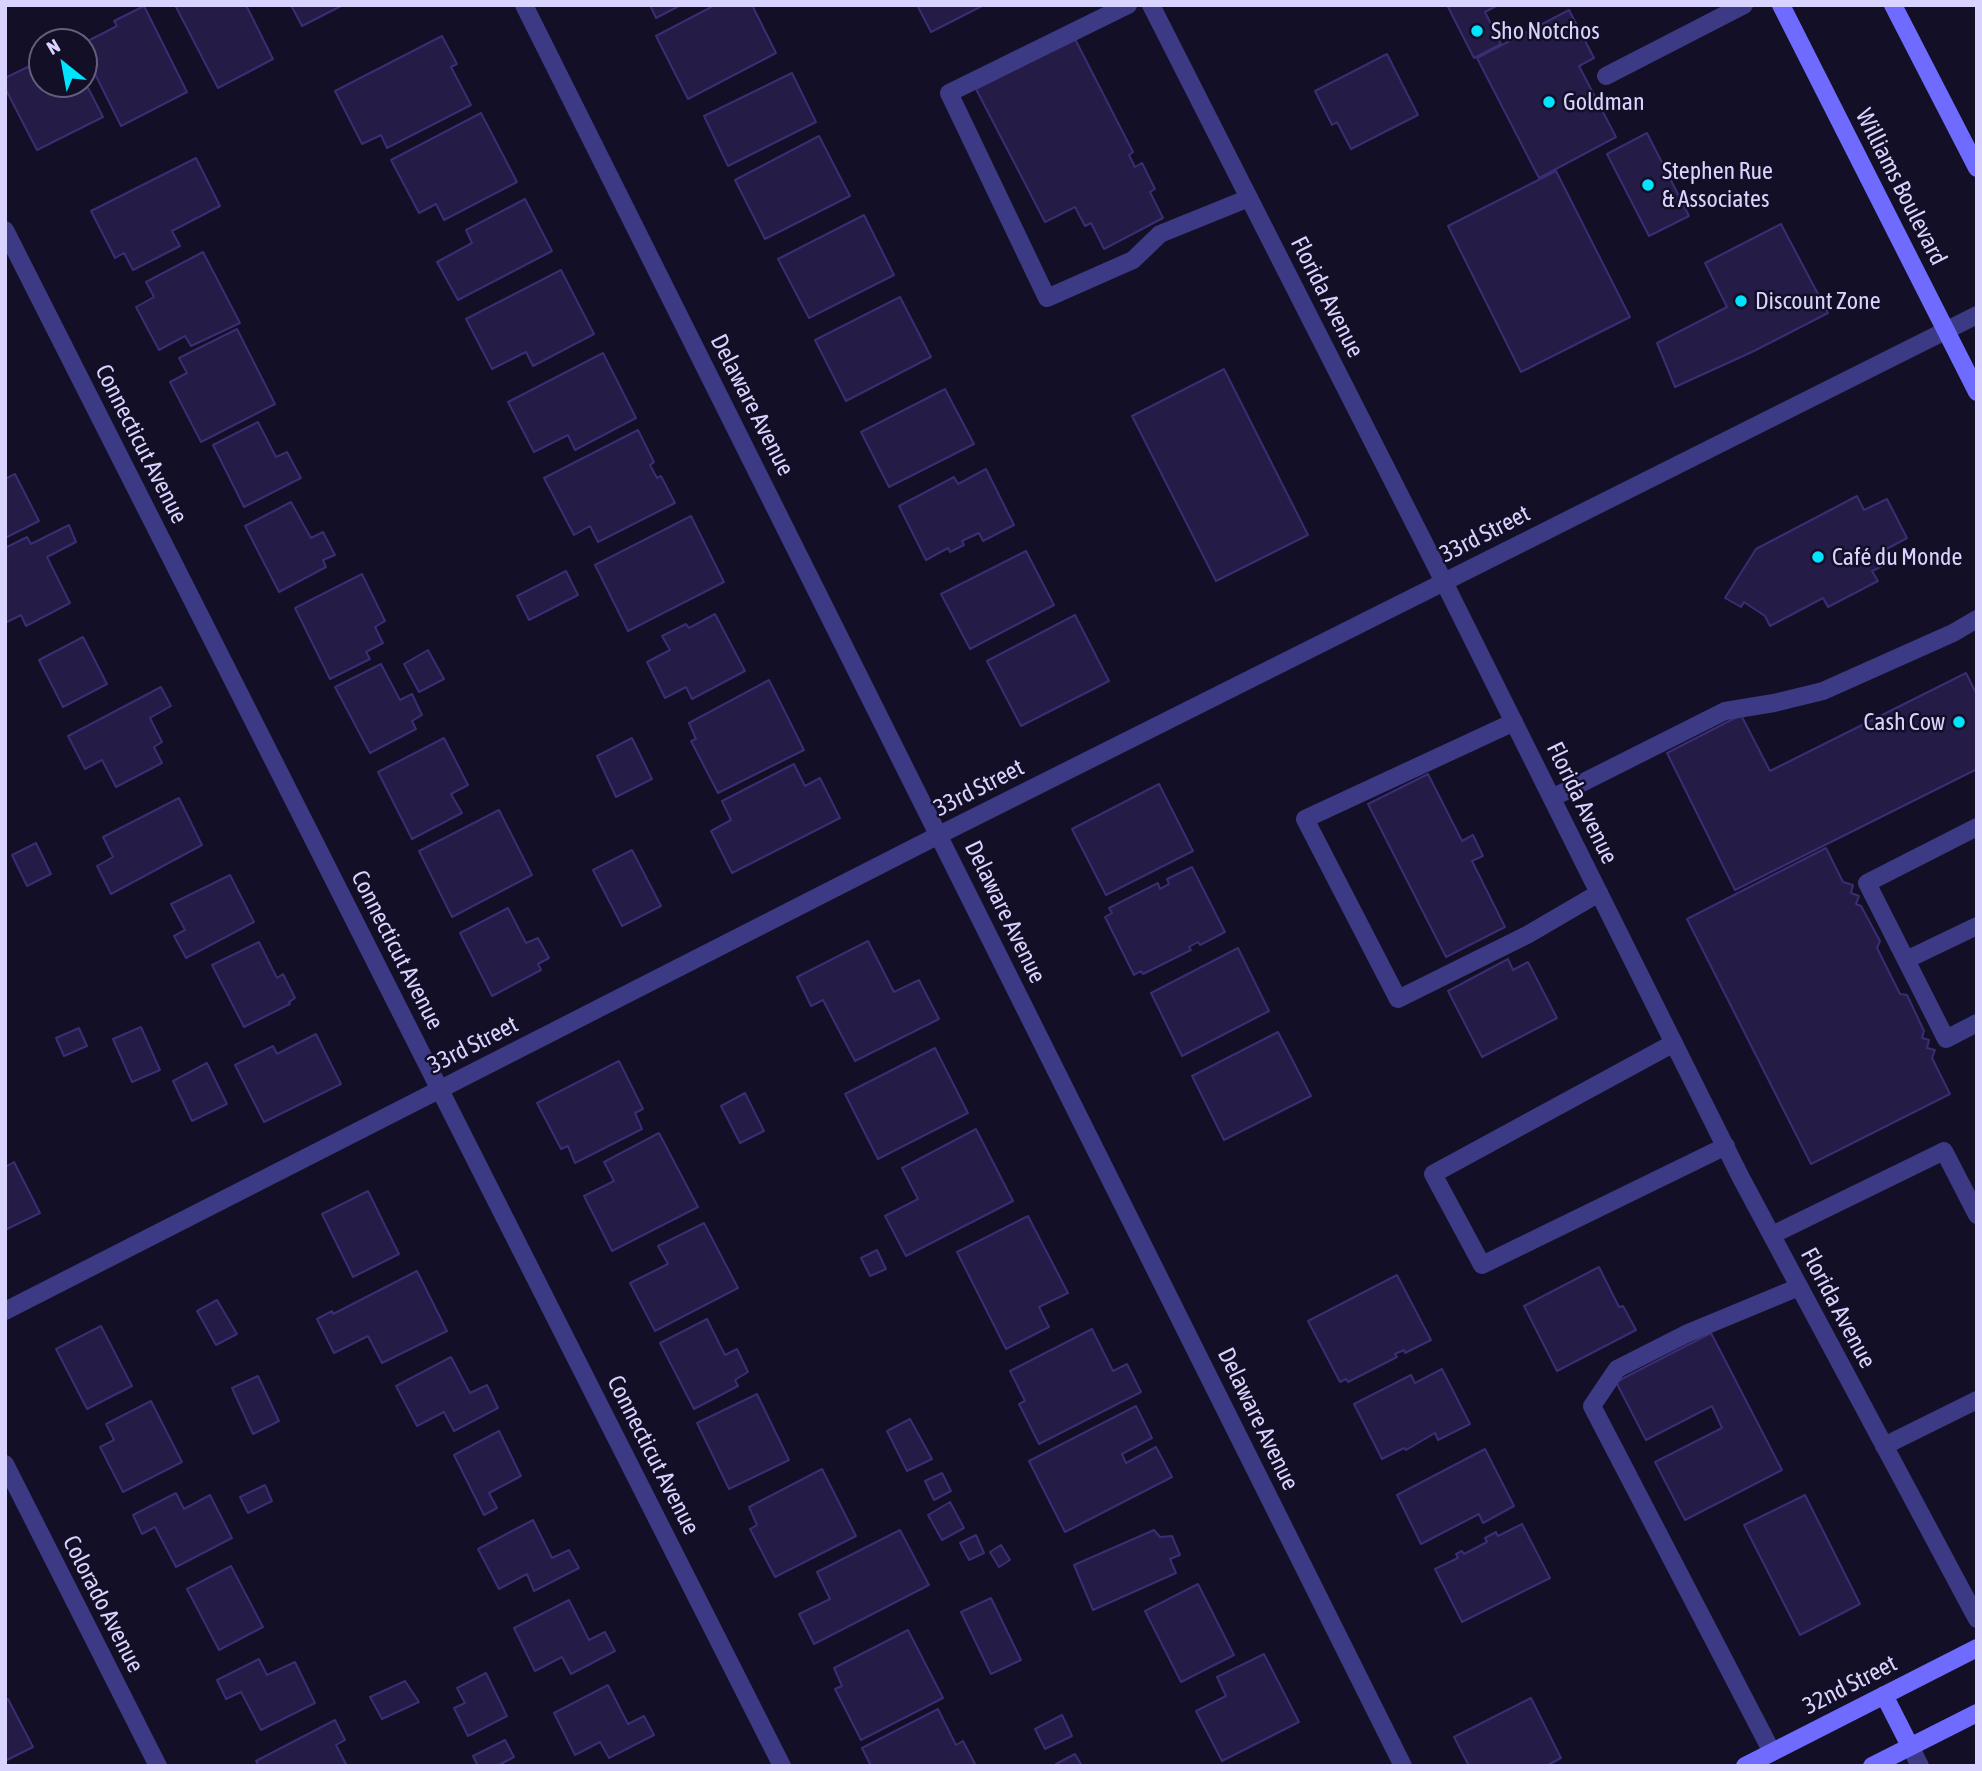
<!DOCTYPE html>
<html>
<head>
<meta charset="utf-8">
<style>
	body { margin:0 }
	#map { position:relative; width:1982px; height:1771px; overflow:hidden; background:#130f26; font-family:"Asap Condensed",sans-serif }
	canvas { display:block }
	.frame { position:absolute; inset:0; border:7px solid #d9d4ff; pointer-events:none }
	.north { position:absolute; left:28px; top:28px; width:70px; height:70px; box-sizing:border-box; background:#130f26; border:2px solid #625e7d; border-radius:50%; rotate:329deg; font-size:19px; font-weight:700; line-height:28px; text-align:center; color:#d9d4ff }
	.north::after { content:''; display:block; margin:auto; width:24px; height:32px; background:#00e5ff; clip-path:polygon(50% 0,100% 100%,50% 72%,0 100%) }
</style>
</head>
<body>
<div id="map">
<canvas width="1982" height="1771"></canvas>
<div class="frame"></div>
<div class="north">N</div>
</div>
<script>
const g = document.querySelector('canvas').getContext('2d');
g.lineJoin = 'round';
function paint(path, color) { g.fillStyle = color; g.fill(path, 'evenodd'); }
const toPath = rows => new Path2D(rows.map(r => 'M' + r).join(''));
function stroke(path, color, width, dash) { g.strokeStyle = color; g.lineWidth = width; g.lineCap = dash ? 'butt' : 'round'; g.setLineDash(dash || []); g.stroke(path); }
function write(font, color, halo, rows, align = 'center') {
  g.font = font + ' "Asap Condensed",sans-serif'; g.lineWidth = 5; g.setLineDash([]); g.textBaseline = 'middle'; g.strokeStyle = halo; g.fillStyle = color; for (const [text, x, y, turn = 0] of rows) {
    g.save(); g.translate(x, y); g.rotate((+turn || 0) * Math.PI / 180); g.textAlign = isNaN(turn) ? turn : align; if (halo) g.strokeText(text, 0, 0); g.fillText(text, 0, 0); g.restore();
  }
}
const building = toPath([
	[175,5,246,5,273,59,218,88,175,5],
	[291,5,343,5,302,26,291,5],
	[650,5,681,5,656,18,650,5],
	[715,5,752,5,776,53,688,99,656,36,715,5],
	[917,5,984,5,931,32,917,5],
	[1447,5,1498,5,1485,12,1501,44,1474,58,1447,5],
	[144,6,187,92,121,126,84,52,84,43,117,26,114,21,144,6],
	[1569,10,1594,58,1579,66,1616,137,1539,178,1477,58,1569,10],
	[442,36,457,64,451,67,471,105,387,148,381,135,362,144,335,91,442,36],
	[1075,39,1133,152,1129,155,1135,167,1142,163,1155,189,1150,192,1163,218,1104,249,1091,223,1085,226,1075,207,1045,222,976,89,1075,39],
	[1387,54,1418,115,1351,149,1337,122,1332,125,1315,91,1387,54],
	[42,60,42,84,84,84,84,80,103,117,37,150,5,88,5,78,42,60],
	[792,73,816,122,728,166,704,116,792,73],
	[481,113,517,182,444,220,436,204,419,213,391,160,481,113],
	[1647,133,1689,216,1649,236,1607,154,1647,133],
	[819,136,850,196,765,239,735,180,819,136],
	[196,158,220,206,172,231,180,246,133,270,124,253,115,258,91,211,196,158],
	[1556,171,1630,317,1521,372,1448,226,1556,171],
	[525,199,552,251,458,300,437,262,472,243,466,230,525,199],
	[864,215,894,275,809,318,778,259,864,215],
	[1781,224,1828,313,1754,351,1675,387,1657,343,1727,307,1705,263,1781,224],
	[203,252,240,323,191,346,185,336,159,350,136,307,154,297,146,282,203,252],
	[561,270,594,334,533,366,526,352,492,369,466,319,561,270],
	[900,297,931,357,846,401,815,340,900,297],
	[237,329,275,404,201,442,170,382,187,373,179,358,237,329],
	[603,353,636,418,575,450,568,435,534,452,508,402,603,353],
	[1224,369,1308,535,1216,581,1132,416,1224,369],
	[945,389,974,444,889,487,861,432,945,389],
	[258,422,276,457,287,452,301,478,244,507,213,445,258,422],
	[638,430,654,462,650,465,657,478,661,476,675,503,598,542,590,526,574,535,544,478,638,430],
	[986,469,1014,525,983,541,979,533,962,541,964,545,950,552,948,548,926,560,899,506,954,477,958,484,986,469],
	[15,474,39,521,5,538,5,479,15,474],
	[1857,496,1864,510,1887,499,1907,538,1883,551,1889,563,1872,571,1878,581,1828,607,1823,598,1770,626,1765,616,1744,602,1741,607,1725,598,1756,549,1857,496],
	[291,502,311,538,323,532,335,555,323,560,326,567,279,592,245,526,291,502],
	[691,516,724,582,628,631,595,565,691,516],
	[69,525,76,542,47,557,70,603,26,626,21,615,5,623,5,548,27,537,31,544,69,525],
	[1026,551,1054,605,970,649,941,594,1026,551],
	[566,571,578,595,529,620,517,596,566,571],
	[362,574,385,621,375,627,383,643,366,652,370,659,330,679,295,608,362,574],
	[715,614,745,671,692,699,686,687,665,698,647,662,670,650,662,636,686,624,689,628,715,614],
	[1075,615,1109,681,1021,726,987,661,1075,615],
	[83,637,107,684,63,707,39,660,83,637],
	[428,650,444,679,419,692,404,664,428,650],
	[381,664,400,700,412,694,422,715,412,721,416,729,370,753,335,687,381,664],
	[1966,673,1977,695,1977,769,1735,890,1667,753,1741,715,1770,771,1966,673],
	[769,680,804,750,718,793,691,741,696,739,689,723,769,680],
	[161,687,171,706,150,718,162,742,154,747,162,763,116,787,102,760,85,769,68,736,161,687],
	[444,738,468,785,451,794,462,813,412,839,378,772,444,738],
	[632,738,652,779,616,797,597,756,632,738],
	[794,764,805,786,820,778,840,818,732,873,711,831,731,820,722,801,794,764],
	[1428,774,1462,841,1473,835,1483,856,1472,861,1505,927,1446,957,1368,804,1428,774],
	[1159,784,1193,851,1106,895,1072,829,1159,784],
	[179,798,202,845,111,894,97,866,113,857,103,837,179,798],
	[499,810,532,875,452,917,419,851,499,810],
	[36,843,51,874,27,886,12,855,36,843],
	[1826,848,1843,882,1853,885,1851,893,1859,896,1856,904,1861,906,1880,941,1877,948,1900,994,1907,995,1924,1031,1922,1038,1929,1040,1927,1048,1935,1050,1932,1058,1950,1094,1811,1164,1687,919,1826,848],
	[632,850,661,906,622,926,593,870,632,850],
	[1192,867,1225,932,1200,945,1198,942,1189,947,1191,950,1143,974,1141,971,1134,975,1105,917,1112,913,1109,908,1158,883,1160,889,1169,884,1167,879,1192,867],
	[230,875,254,922,186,958,174,936,185,930,171,904,230,875],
	[508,908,526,943,538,938,549,958,538,964,541,970,492,996,460,933,508,908],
	[868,941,894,992,919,980,939,1019,855,1061,823,1000,811,1006,797,977,868,941],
	[259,942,277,978,283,974,295,998,289,1002,290,1004,244,1027,212,965,259,942],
	[1238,948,1269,1011,1182,1056,1151,993,1238,948],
	[1508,959,1513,970,1528,962,1557,1018,1482,1057,1448,991,1508,959],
	[141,1027,160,1070,132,1082,113,1039,141,1027],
	[79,1028,87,1046,64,1056,56,1038,79,1028],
	[1278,1032,1311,1096,1224,1140,1192,1076,1278,1032],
	[316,1034,341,1084,264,1122,235,1065,273,1046,277,1054,316,1034],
	[935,1048,968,1113,878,1159,845,1094,935,1048],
	[619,1061,643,1109,635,1113,642,1129,575,1163,568,1146,561,1149,537,1103,619,1061],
	[207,1063,227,1104,192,1121,173,1081,207,1063],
	[745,1093,764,1131,740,1143,721,1106,745,1093],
	[976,1129,1013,1201,906,1256,885,1216,918,1199,902,1168,976,1129],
	[659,1133,698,1207,612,1251,584,1196,614,1181,604,1162,659,1133],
	[14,1162,40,1213,5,1230,5,1167,14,1162],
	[368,1191,399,1254,353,1277,322,1214,368,1191],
	[1028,1216,1068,1293,1039,1307,1049,1327,1006,1349,957,1252,1028,1216],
	[704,1223,738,1288,655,1331,630,1283,668,1264,658,1246,704,1223],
	[877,1250,886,1269,870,1276,861,1258,877,1250],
	[1599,1267,1619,1307,1623,1306,1636,1330,1557,1371,1524,1306,1599,1267],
	[417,1271,447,1331,382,1363,368,1336,334,1353,317,1319,332,1311,333,1314,417,1271],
	[1397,1275,1431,1340,1405,1353,1404,1350,1395,1354,1397,1357,1348,1382,1346,1379,1340,1382,1308,1321,1397,1275],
	[217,1300,237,1334,216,1345,197,1311,217,1300],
	[707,1319,725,1355,737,1349,748,1372,735,1380,738,1386,694,1409,660,1343,707,1319],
	[101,1326,132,1386,87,1409,56,1349,101,1326],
	[1092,1329,1113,1371,1127,1364,1141,1392,1039,1444,1019,1404,1025,1401,1010,1371,1092,1329],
	[1711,1333,1782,1470,1685,1520,1655,1462,1722,1428,1712,1406,1646,1440,1616,1382,1711,1333],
	[451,1357,470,1393,487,1385,498,1408,454,1431,444,1412,417,1426,396,1386,451,1357],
	[1442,1369,1470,1424,1438,1440,1435,1433,1406,1450,1404,1448,1382,1459,1354,1404,1411,1375,1415,1383,1442,1369],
	[258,1376,279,1421,253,1434,232,1388,258,1376],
	[757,1394,789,1460,729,1489,697,1423,757,1394],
	[151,1401,182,1462,123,1492,100,1447,114,1440,106,1424,151,1401],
	[1136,1406,1152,1438,1122,1454,1126,1463,1156,1447,1172,1477,1065,1532,1029,1461,1136,1406],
	[910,1419,932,1459,907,1471,887,1431,910,1419],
	[499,1431,521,1476,489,1493,497,1508,484,1515,454,1455,499,1431],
	[1485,1449,1514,1506,1483,1523,1479,1514,1421,1544,1397,1495,1485,1449],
	[822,1469,856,1536,775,1577,750,1529,757,1525,749,1507,822,1469],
	[942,1473,951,1491,934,1500,925,1481,942,1473],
	[265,1485,272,1501,248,1513,240,1497,265,1485],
	[176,1493,184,1509,210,1495,232,1538,176,1567,155,1527,142,1534,133,1515,176,1493],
	[1805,1495,1860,1604,1800,1635,1744,1525,1805,1495],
	[950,1502,964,1528,942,1540,928,1515,950,1502],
	[533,1520,552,1558,569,1550,579,1568,534,1591,527,1574,499,1589,478,1549,533,1520],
	[1522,1524,1550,1578,1462,1622,1435,1569,1458,1558,1456,1554,1462,1551,1464,1554,1487,1542,1485,1538,1496,1532,1498,1536,1522,1524],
	[900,1530,929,1585,814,1644,799,1614,830,1599,817,1572,900,1530],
	[1154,1530,1160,1537,1172,1536,1180,1555,1170,1559,1176,1573,1093,1610,1074,1565,1154,1530],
	[976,1535,984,1553,969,1560,960,1543,976,1535],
	[1001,1545,1010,1560,999,1567,990,1552,1001,1545],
	[231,1566,263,1627,219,1650,187,1589,231,1566],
	[1198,1584,1234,1655,1181,1682,1145,1611,1198,1584],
	[991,1598,1021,1660,991,1674,961,1612,991,1598],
	[569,1600,589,1640,605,1632,615,1651,571,1674,562,1657,535,1671,514,1628,569,1600],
	[908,1630,943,1698,861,1740,835,1689,842,1686,834,1668,908,1630],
	[1264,1654,1299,1722,1222,1761,1196,1711,1226,1696,1217,1677,1264,1654],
	[259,1659,267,1675,295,1662,315,1703,261,1730,241,1692,226,1699,217,1680,259,1659],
	[486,1673,507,1716,468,1736,454,1708,465,1703,457,1688,486,1673],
	[405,1681,419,1702,382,1719,370,1697,405,1681],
	[608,1685,628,1724,644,1716,654,1735,609,1758,600,1742,575,1755,554,1713,608,1685],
	[1531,1698,1561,1758,1546,1766,1469,1766,1454,1737,1531,1698],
	[8,1699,33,1747,5,1761,5,1701,8,1699],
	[938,1709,956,1745,963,1741,976,1766,871,1766,862,1748,938,1709],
	[1062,1715,1072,1736,1045,1749,1035,1729,1062,1715],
	[335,1720,345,1740,336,1745,347,1766,259,1766,256,1761,335,1720],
	[505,1740,514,1757,497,1766,478,1766,473,1756,505,1740],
	[1075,1754,1082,1766,1057,1766,1056,1764,1075,1754]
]);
const lane = toPath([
	[1128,5,949,93,1047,298,1133,260,1160,234,1249,198],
	[1606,76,1744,5],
	[1514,722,1305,819,1398,999,1527,935,1599,893],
	[1552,798,1725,711,1774,703,1823,691,1953,633,1977,619],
	[1977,827,1867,883,1946,1039,1977,1023],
	[1906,960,1977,926],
	[1674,1043,1433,1174,1482,1265,1726,1146],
	[1772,1235,1944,1151,1977,1215],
	[1884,1446,1977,1400],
	[1910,1746,1920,1766],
	[1772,1752,1592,1406,1617,1369,1688,1333,1799,1287]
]);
const street = toPath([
	[524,5,1403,1766],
	[1151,5,1444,582,1740,1176,1977,1619],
	[5,230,782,1766],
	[5,1311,939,835,1977,315],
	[5,1464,158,1766]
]);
const secondary = toPath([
	[1781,5,1977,392],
	[1893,5,1977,168],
	[1884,1695,1910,1746],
	[1745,1766,1977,1648],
	[1872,1766,1977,1713]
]);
const markers = [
	[1477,31,7,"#00e5ff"],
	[1549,102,7,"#00e5ff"],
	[1648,185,7,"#00e5ff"],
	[1741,301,7,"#00e5ff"],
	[1818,557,7,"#00e5ff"],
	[1959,722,7,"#00e5ff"]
];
const poiNames = [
	["Sho Notchos",1491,31],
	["Goldman",1563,102],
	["Stephen Rue",1662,171],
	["& Associates",1662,199],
	["Discount Zone",1755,301],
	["Café du Monde",1832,557],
	["Cash Cow",1945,722,"right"]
];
const streetNames = [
	["Williams Boulevard",1901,187,63],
	["Florida Avenue",1327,297,63],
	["Delaware Avenue",752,405,63],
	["Connecticut Avenue",141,444,63],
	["33rd Street",1485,534,-27],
	["33rd Street",979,788,-27],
	["Florida Avenue",1582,803,64],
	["Delaware Avenue",1005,912,64],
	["Connecticut Avenue",397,950,63],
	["33rd Street",473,1045,-27],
	["Florida Avenue",1838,1308,62],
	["Delaware Avenue",1258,1419,64],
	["Connecticut Avenue",653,1455,63],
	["Colorado Avenue",103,1604,63],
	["32nd Street",1850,1685,-27]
];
paint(building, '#241b47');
stroke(building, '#3b2d73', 2);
stroke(lane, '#3d3a85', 18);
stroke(street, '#3d3a85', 18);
stroke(secondary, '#6f6bff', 18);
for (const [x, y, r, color] of markers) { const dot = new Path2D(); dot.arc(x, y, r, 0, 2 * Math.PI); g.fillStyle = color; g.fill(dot); stroke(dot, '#130f26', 2.5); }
write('24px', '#d9d4ff', '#130f26', poiNames, 'left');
write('24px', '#d9d4ff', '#130f26', streetNames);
</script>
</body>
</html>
